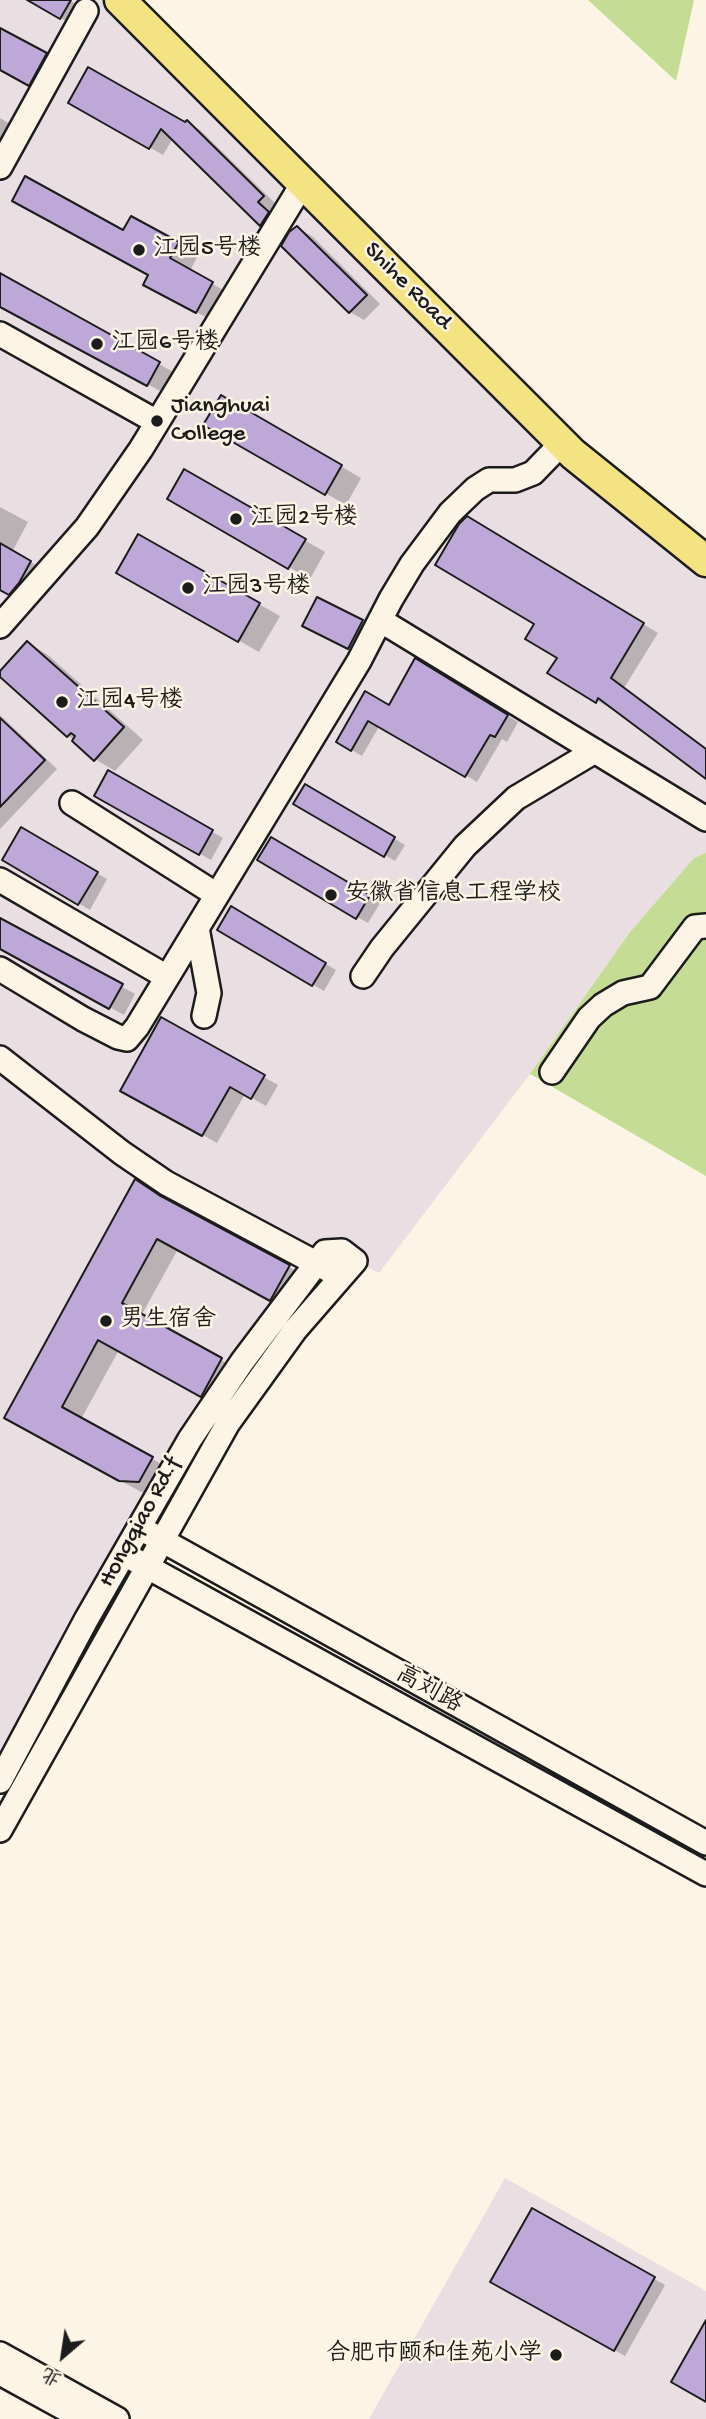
<!DOCTYPE html>
<html>
<head>
<meta charset="utf-8">
<style>
	body { margin:0 }
	#map { position:relative; width:706px; height:2419px; overflow:hidden; background:#fcf5e5; font-family:"Gochi Hand","LXGW WenKai TC",sans-serif }
	canvas { display:block }
	.north { position:absolute; left:28px; top:2321px; width:70px; height:70px; -webkit-text-stroke:5px #fcf5e5; paint-order:stroke; rotate:209deg; font-size:19px; font-weight:700; line-height:28px; text-align:center; color:#1c1c1c }
	.north::after { content:''; display:block; margin:auto; width:24px; height:32px; background:#1c1c1c; clip-path:polygon(50% 0,100% 100%,50% 72%,0 100%) }
</style>
</head>
<body>
<div id="map">
<canvas width="706" height="2419"></canvas>
<div class="north">北</div>
</div>
<script>
const g = document.querySelector('canvas').getContext('2d');
g.lineJoin = 'round';
function paint(path, color) { g.fillStyle = color; g.fill(path, 'evenodd'); }
const toPath = rows => new Path2D(rows.map(r => 'M' + r).join(''));
function stroke(path, color, width, dash) { g.strokeStyle = color; g.lineWidth = width; g.lineCap = dash ? 'butt' : 'round'; g.setLineDash(dash || []); g.stroke(path); }
function write(font, color, halo, rows, align = 'center') {
  g.font = font + ' "Gochi Hand","LXGW WenKai TC",sans-serif'; g.lineWidth = 5; g.setLineDash([]); g.textBaseline = 'middle'; g.strokeStyle = halo; g.fillStyle = color; for (const [text, x, y, turn = 0] of rows) {
    g.save(); g.translate(x, y); g.rotate((+turn || 0) * Math.PI / 180); g.textAlign = isNaN(turn) ? turn : align; if (halo) g.strokeText(text, 0, 0); g.fillText(text, 0, 0); g.restore();
  }
}
const built = toPath([
	[0,0,120,0,706,561,706,853,694,858,630,932,530,1074,379,1273,355,1261,325,1252,242,1362,0,1781],
	[505,2178,706,2291,706,2419,369,2419]
]);
const green = toPath([
	[588,0,694,0,676,81],
	[706,853,706,1176,530,1074,630,932,694,858]
]);
const shadow = toPath([
	[30,0,69,0,81,7,71,24],
	[0,30,57,61,40,90,0,68],
	[70,102,186,124,187,122,200,130,276,204,270,210,281,221,274,232,261,225,173,138,163,155],
	[0,118,15,127,0,146],
	[297,228,312,236,380,304,364,320,350,312],
	[124,232,178,244,198,255,190,271,232,295,217,323,166,296],
	[0,275,175,373,164,393,0,305],
	[221,397,361,478,346,505,206,424],
	[185,472,325,552,310,579,170,499],
	[0,507,28,522,12,552,45,570,24,602,0,589],
	[467,518,658,633,624,688,706,749,706,777,613,707,611,709,550,672,559,657],
	[139,537,280,616,259,652,118,572],
	[318,599,373,628,360,654,316,631],
	[28,643,48,655,143,740,115,771,95,759,0,675],
	[416,660,518,722,507,742,502,739,477,782,380,725,362,756,338,742,366,694,389,707],
	[0,715,57,769,0,829],
	[109,772,223,838,211,860,96,795],
	[306,786,405,845,395,861,296,803],
	[22,830,107,879,90,910,5,860],
	[271,839,380,903,368,923,259,860],
	[231,908,336,970,324,991,219,929],
	[0,920,135,994,124,1015,0,948],
	[162,1020,278,1085,266,1106,245,1094,217,1143,123,1090],
	[136,1181,174,1205,309,1278,291,1311,178,1249,141,1316,241,1371,222,1407,119,1350,81,1419,172,1470,160,1493,141,1492,27,1429],
	[533,2211,665,2285,625,2356,493,2282]
]);
const building = toPath([
	[27,0,71,0,60,19,27,0],
	[0,28,47,53,29,86,0,70,0,28],
	[88,67,185,122,187,120,264,196,258,202,269,212,260,226,161,129,149,149,68,103,88,67],
	[25,176,123,230,131,216,179,242,170,258,213,282,196,313,143,285,148,275,12,201,25,176],
	[297,226,367,295,349,313,281,246,289,232,297,226],
	[0,273,160,362,147,386,0,307,0,273],
	[221,395,342,465,325,495,203,425,221,395],
	[184,469,306,539,288,569,167,499,184,469],
	[467,516,644,623,611,678,706,749,706,779,598,698,596,703,547,673,557,658,525,639,534,624,435,565,459,524,467,516],
	[138,534,260,603,238,642,116,573,138,534],
	[0,543,31,561,19,583,9,595,0,590,0,543],
	[317,597,363,620,348,649,302,626,317,597],
	[27,641,124,727,94,761,72,741,75,736,71,733,67,737,0,677,0,671,27,641],
	[415,658,508,715,495,737,490,735,465,777,368,721,351,751,336,742,365,691,389,705,415,658],
	[0,718,45,760,0,807,0,718],
	[108,770,213,830,199,855,94,796,108,770],
	[305,784,395,837,384,857,293,804,305,784],
	[21,827,98,872,78,905,2,860,21,827],
	[271,837,370,895,356,919,257,860,271,837],
	[231,906,326,963,312,986,217,930,231,906],
	[0,918,123,984,109,1009,0,949,0,918],
	[161,1017,265,1075,251,1099,230,1087,202,1136,120,1091,161,1017],
	[135,1179,159,1195,290,1265,270,1301,157,1239,122,1303,222,1358,201,1397,98,1340,62,1407,153,1457,139,1482,119,1481,4,1418,135,1179],
	[532,2208,655,2277,614,2351,490,2282,532,2208],
	[706,2320,706,2402,671,2382,706,2320]
]);
const minor = toPath([
	[0,167,86,11],
	[0,334,157,422],
	[380,620,706,819],
	[0,626,87,527,141,449,303,183],
	[72,803,217,895],
	[0,880,167,977],
	[197,928,209,993,204,1016],
	[0,969,83,1019,118,1037,127,1039,137,1027,359,661,391,599,412,564,450,513,475,489,489,480,515,480,533,473,562,443],
	[363,976,382,948,465,846,516,798,595,751],
	[0,1058,122,1153,166,1183,329,1270],
	[552,1072,589,1018,603,1005,623,993,650,987,695,927,706,926],
	[149,1533,706,1843],
	[133,1559,706,1874],
	[0,1781,86,1620,190,1439,242,1362,325,1252,342,1251,355,1261,295,1330,228,1423,0,1830],
	[0,2354,117,2419],
	[0,2373,84,2419]
]);
const major = toPath([
	[120,0,573,454,706,561]
]);
const markers = [
	[139,250,7,"#1c1c1c"],
	[97,344,7,"#1c1c1c"],
	[157,421,7,"#1c1c1c"],
	[236,519,7,"#1c1c1c"],
	[188,588,7,"#1c1c1c"],
	[62,702,7,"#1c1c1c"],
	[331,895,7,"#1c1c1c"],
	[106,1321,7,"#1c1c1c"],
	[556,2355,7,"#1c1c1c"]
];
const poiNames = [
	["江园5号楼",153,250],
	["江园6号楼",111,344],
	["Jianghuai",171,407],
	["College",171,435],
	["江园2号楼",250,519],
	["江园3号楼",202,588],
	["江园4号楼",76,702],
	["安徽省信息工程学校",345,895],
	["男生宿舍",120,1321],
	["合肥市颐和佳苑小学",542,2355,"right"]
];
const streetNames = [
	["Shihe Road",407,287,45],
	["Hongqiao Rd.f",141,1523,-61],
	["高刘路",428,1691,29]
];
paint(built, '#e9dee1');
paint(green, '#c4dc93');
paint(shadow, '#0003');
paint(building, '#bda8d7');
stroke(building, '#1c1c1c', 2);
stroke(minor, '#1c1c1c', 28);
stroke(major, '#1c1c1c', 35);
stroke(minor, '#fcf5e5', 23);
stroke(major, '#f4e382', 30);
for (const [x, y, r, color] of markers) { const dot = new Path2D(); dot.arc(x, y, r, 0, 2 * Math.PI); g.fillStyle = color; g.fill(dot); stroke(dot, '#fcf5e5', 2.5); }
write('24px', '#1c1c1c', '#fcf5e5', poiNames, 'left');
write('24px', '#1c1c1c', '#fcf5e5', streetNames);
</script>
</body>
</html>
